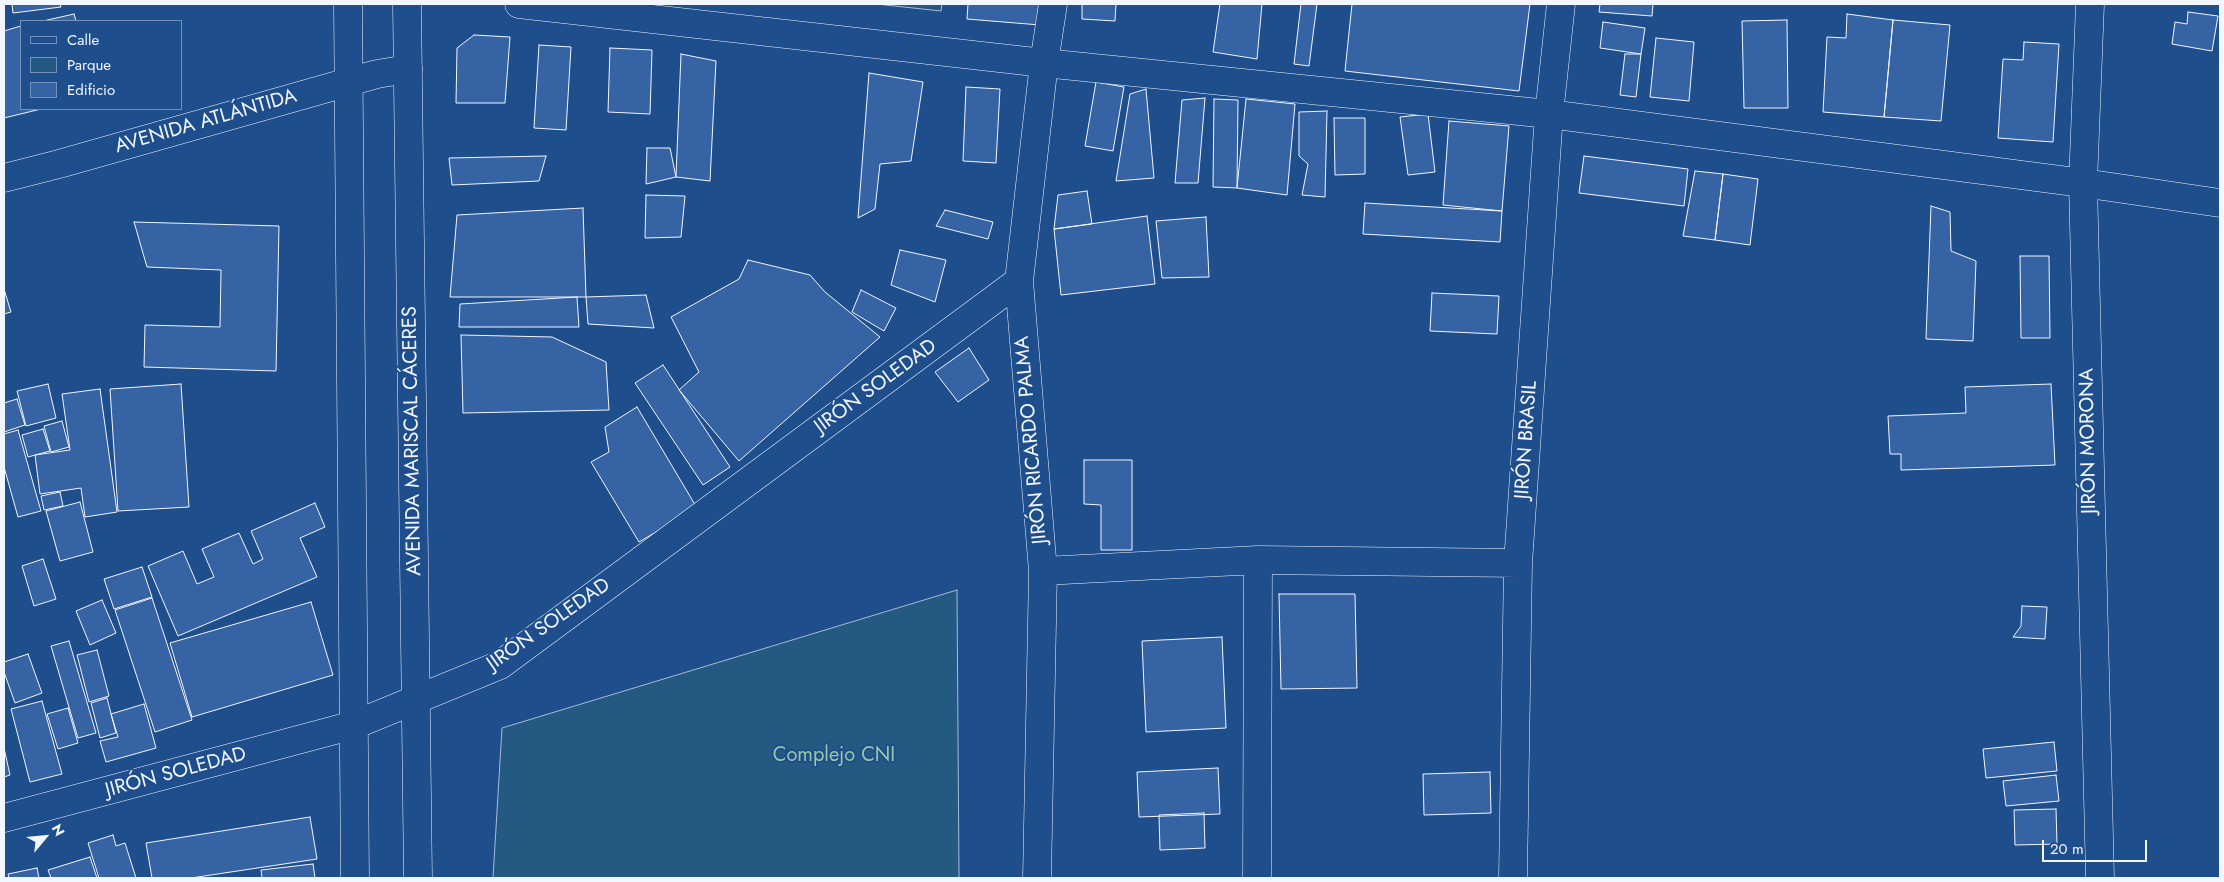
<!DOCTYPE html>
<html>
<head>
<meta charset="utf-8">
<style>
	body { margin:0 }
	#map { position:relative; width:2224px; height:882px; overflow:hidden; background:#1f4e8c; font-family:Jost,sans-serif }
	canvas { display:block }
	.frame { position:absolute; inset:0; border:5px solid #f2f6ff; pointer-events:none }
	.legend { position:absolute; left:20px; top:20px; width:162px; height:90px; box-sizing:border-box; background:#1f4e8c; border:1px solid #7391ba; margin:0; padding:6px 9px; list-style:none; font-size:15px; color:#f2f6ff }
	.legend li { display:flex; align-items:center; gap:10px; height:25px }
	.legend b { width:25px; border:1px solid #7391ba }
	.north { position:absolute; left:20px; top:812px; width:50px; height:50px; -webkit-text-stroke:4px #1f4e8c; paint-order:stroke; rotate:62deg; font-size:14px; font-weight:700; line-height:20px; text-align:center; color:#f2f6ff }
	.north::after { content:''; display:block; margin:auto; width:18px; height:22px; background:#f2f6ff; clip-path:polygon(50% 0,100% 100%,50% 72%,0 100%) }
	.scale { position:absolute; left:2042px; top:840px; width:105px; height:22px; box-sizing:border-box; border:2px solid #f2f6ff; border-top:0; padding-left:6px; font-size:15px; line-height:18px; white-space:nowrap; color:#f2f6ff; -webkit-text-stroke:4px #1f4e8c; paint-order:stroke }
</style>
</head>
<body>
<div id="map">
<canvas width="2224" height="882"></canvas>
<div class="frame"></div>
<ul class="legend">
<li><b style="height:6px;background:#1f4e8c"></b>Calle</li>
<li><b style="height:14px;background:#245a82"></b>Parque</li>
<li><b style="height:14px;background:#3563a3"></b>Edificio</li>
</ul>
<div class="north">N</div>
<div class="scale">20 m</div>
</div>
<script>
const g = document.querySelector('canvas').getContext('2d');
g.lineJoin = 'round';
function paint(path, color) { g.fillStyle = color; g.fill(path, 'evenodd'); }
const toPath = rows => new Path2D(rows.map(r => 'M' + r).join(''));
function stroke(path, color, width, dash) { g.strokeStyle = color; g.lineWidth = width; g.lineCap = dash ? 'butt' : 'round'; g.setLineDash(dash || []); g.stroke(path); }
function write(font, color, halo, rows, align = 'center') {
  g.font = font + ' Jost,sans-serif'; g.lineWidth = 4; g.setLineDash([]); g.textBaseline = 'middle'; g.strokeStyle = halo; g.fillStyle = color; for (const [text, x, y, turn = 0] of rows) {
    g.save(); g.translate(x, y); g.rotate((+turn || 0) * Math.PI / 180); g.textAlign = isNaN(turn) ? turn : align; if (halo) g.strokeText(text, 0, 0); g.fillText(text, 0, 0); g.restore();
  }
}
const green = toPath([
	[876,4,942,4,941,11,876,4],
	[957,590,959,878,493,878,502,728,957,590]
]);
const building = toPath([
	[12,4,60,4,61,7,13,13,12,4],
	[968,4,1042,4,1040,25,967,19,968,4],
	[1082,4,1116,4,1115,21,1082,19,1082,4],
	[1220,4,1262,4,1257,59,1213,52,1220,4],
	[1301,4,1317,4,1309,66,1294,64,1301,4],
	[1352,4,1530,4,1519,91,1345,71,1352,4],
	[1600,4,1653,4,1652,16,1599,12,1600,4],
	[2188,12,2218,16,2212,51,2172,44,2175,22,2187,24,2188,12],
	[74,14,76,21,43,21,74,14],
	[1847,14,1893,20,1884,117,1823,112,1827,37,1846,38,1847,14],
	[1787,20,1788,108,1744,108,1742,21,1787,20],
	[1893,20,1950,25,1941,121,1884,117,1893,20],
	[1603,22,1645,28,1641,54,1600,48,1603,22],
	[21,26,21,109,41,109,4,118,4,31,21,26],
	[474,35,510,37,505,103,456,103,457,48,474,35],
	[1656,38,1694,42,1689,101,1650,97,1656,38],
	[2024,42,2059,44,2053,142,1998,138,2003,59,2023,60,2024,42],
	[539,45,571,47,566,130,534,128,539,45],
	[610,48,652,50,650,114,608,112,610,48],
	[681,54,716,61,710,181,676,177,681,54],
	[1625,54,1641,54,1636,97,1620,95,1625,54],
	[869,73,923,82,911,161,880,164,875,209,858,218,869,73],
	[1096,82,1124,87,1113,151,1085,146,1096,82],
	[966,87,1000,89,996,163,963,161,966,87],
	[1146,89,1154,178,1116,181,1130,94,1146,89],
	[1205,98,1198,183,1175,183,1182,100,1205,98],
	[1214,99,1238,100,1237,188,1213,187,1214,99],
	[1246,99,1295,104,1287,195,1237,188,1246,99],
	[1327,111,1325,197,1302,195,1308,164,1299,156,1299,112,1327,111],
	[1428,114,1435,172,1408,175,1400,117,1428,114],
	[1334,118,1365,118,1365,174,1335,175,1334,118],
	[1449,121,1509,126,1502,211,1443,205,1449,121],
	[647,148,670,148,676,177,646,184,647,148],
	[546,156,539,181,452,185,449,158,546,156],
	[1584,156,1688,169,1684,206,1579,193,1584,156],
	[1695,171,1723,174,1715,240,1683,236,1695,171],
	[1723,174,1758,179,1750,245,1715,240,1723,174],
	[1087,191,1092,224,1054,229,1058,195,1087,191],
	[646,195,685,196,681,237,645,238,646,195],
	[1365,203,1502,211,1500,242,1363,234,1365,203],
	[1931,206,1950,212,1951,251,1976,261,1973,341,1926,339,1931,206],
	[583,208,586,297,450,297,457,215,583,208],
	[945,210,993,222,988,239,936,226,945,210],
	[1147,216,1155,284,1061,295,1054,229,1147,216],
	[1206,217,1209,277,1162,278,1156,221,1206,217],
	[134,222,279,226,276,371,144,367,145,325,220,327,221,270,147,267,134,222],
	[900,250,946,260,935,302,891,285,900,250],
	[2020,256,2049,256,2050,338,2021,338,2020,256],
	[748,260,810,275,825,292,880,337,739,461,679,390,699,372,671,317,739,279,748,260],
	[4,289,11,312,4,314,4,289],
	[861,290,896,308,884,331,852,312,861,290],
	[1432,293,1499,296,1497,334,1430,331,1432,293],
	[646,295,654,328,588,324,586,297,646,295],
	[577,297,579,327,459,327,460,304,577,297],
	[461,335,552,337,606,362,609,410,463,413,461,335],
	[969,348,989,380,958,402,935,372,969,348],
	[663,365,730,467,703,485,635,383,663,365],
	[48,384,56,418,26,426,17,391,48,384],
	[181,384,189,507,118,511,110,389,181,384],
	[2051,384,2055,465,1901,470,1901,454,1890,454,1888,416,1966,413,1965,387,2051,384],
	[100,389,117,512,85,517,81,488,40,494,35,455,70,450,62,394,100,389],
	[17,399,25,425,4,432,4,403,17,399],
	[637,407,697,508,639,542,591,462,609,452,605,427,637,407],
	[62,421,69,447,51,452,44,426,62,421],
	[43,429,50,451,28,457,22,435,43,429],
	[18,430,41,511,18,517,4,467,4,434,18,430],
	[1084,460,1132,460,1132,550,1101,550,1101,505,1084,504,1084,460],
	[60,492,63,506,44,510,41,496,60,492],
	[80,502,93,552,60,561,46,511,80,502],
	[315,503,325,527,300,538,317,577,178,636,148,566,183,551,197,584,214,577,202,549,239,533,253,564,263,559,251,531,315,503],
	[43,559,56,599,34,606,22,566,43,559],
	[142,567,152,597,114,609,104,579,142,567],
	[1279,594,1355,594,1357,688,1281,689,1279,594],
	[152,598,192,720,155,732,115,610,152,598],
	[102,600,116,633,90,645,76,611,102,600],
	[311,602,333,675,192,717,170,643,311,602],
	[2022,606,2047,607,2045,639,2013,637,2021,626,2022,606],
	[1222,637,1226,728,1146,732,1142,641,1222,637],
	[69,641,96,733,78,738,51,646,69,641],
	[97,650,109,696,89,702,77,655,97,650],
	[28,654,42,693,15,703,4,672,4,662,28,654],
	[107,698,116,733,100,738,91,703,107,698],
	[42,701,62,774,30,782,11,709,42,701],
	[144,704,156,748,106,762,100,741,118,737,111,714,144,704],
	[68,708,78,743,58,749,47,714,68,708],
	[2054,742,2057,771,1986,778,1983,749,2054,742],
	[4,748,10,775,4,777,4,748],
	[1218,768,1220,814,1139,817,1137,772,1218,768],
	[1490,772,1491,813,1424,815,1423,774,1490,772],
	[2056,775,2059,801,2006,806,2003,781,2056,775],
	[2056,809,2057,844,2015,845,2014,810,2056,809],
	[1204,813,1205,848,1160,850,1159,815,1204,813],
	[310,817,317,859,191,878,152,878,146,843,310,817],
	[113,835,116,846,125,843,136,878,99,878,88,843,113,835],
	[90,857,97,878,51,878,48,870,90,857],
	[313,864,315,878,262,878,261,870,313,864],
	[37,868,39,878,9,878,8,874,37,868]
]);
const street = toPath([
	[519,4,1044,63,1549,114,2083,183,2220,203],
	[2090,4,2083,183,2100,878],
	[4,178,59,164,377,74,408,69],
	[1043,571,1258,560,1518,563],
	[4,818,354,725,500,665,1019,281],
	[1037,878,1043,571,1019,281,1044,63,1053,4],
	[1257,878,1258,560],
	[1513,878,1518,563,1549,114,1561,4]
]);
const secondary = toPath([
	[348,4,355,878],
	[407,4,418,878]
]);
const streetNames = [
	["AVENIDA ATLÁNTIDA",206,122,-16],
	["JIRÓN SOLEDAD",876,387,-36],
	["JIRÓN RICARDO PALMA",1032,440,-95],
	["JIRÓN BRASIL",1527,440,-86],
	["AVENIDA MARISCAL CÁCERES",413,441,-91],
	["JIRÓN MORONA",2089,441,-91],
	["JIRÓN SOLEDAD",549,625,-35],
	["JIRÓN SOLEDAD",176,773,-15]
];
const parkNames = [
	["Complejo CNI",834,756]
];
paint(green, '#245a82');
stroke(green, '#a8bbd7', 1);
paint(building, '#3563a3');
stroke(building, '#f2f6ff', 1);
stroke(street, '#f2f6ff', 29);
stroke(secondary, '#f2f6ff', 29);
stroke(street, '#1f4e8c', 28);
stroke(secondary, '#1f4e8c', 28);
write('20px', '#f2f6ff', '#1f4e8c', streetNames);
write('20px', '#97c8a6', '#1f4e8c', parkNames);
</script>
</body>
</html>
